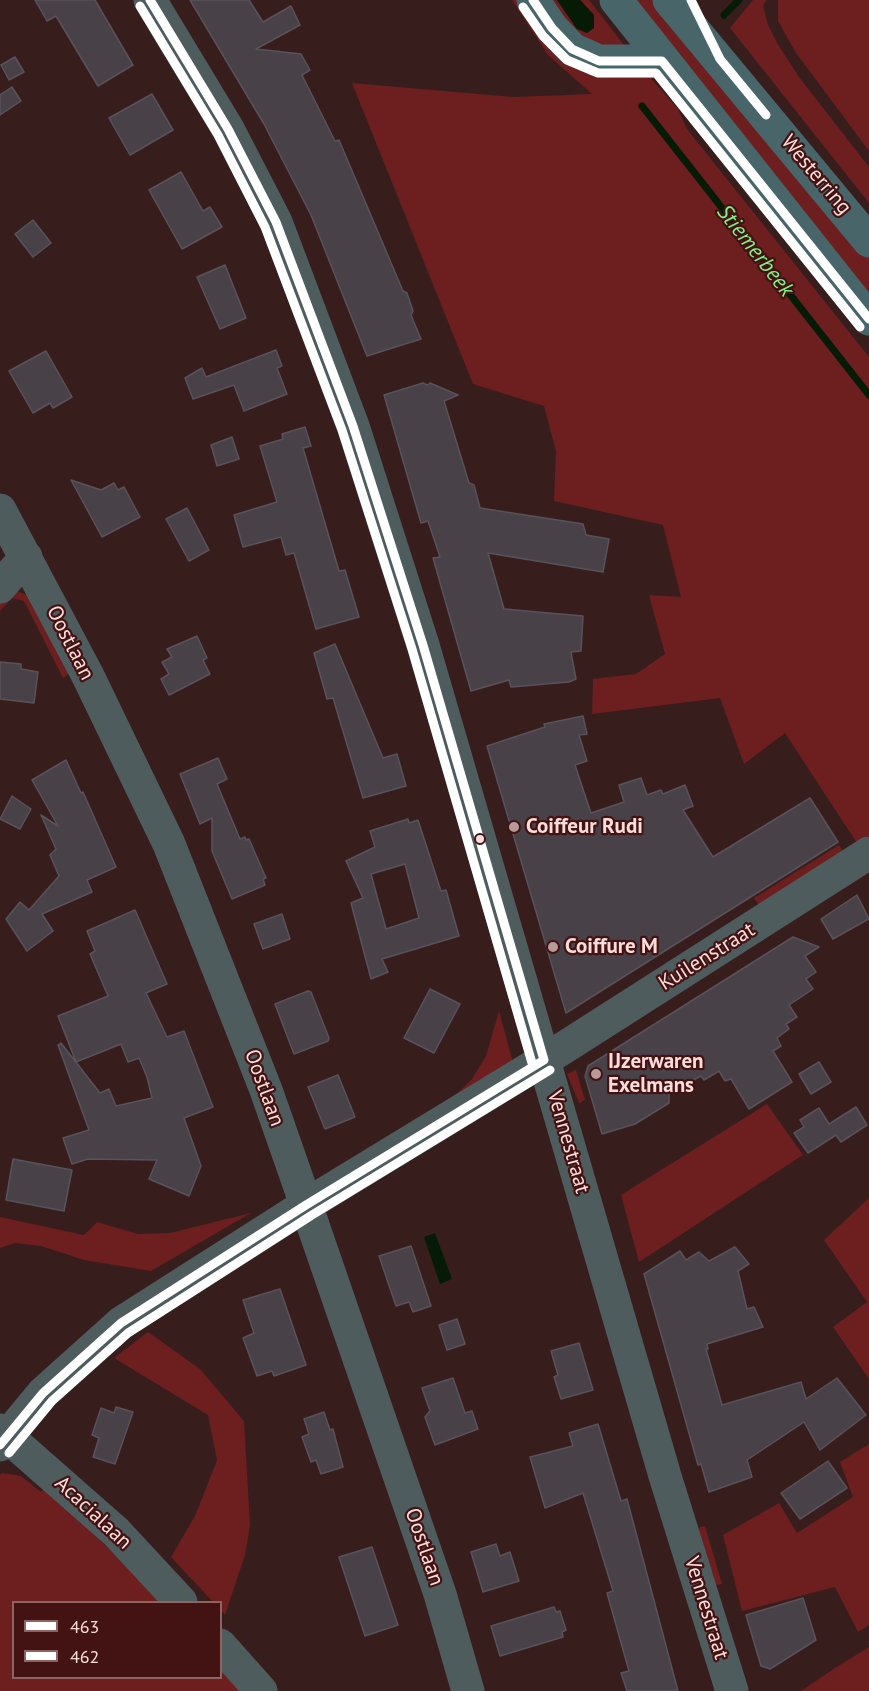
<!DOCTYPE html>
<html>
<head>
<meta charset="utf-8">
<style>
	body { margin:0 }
	#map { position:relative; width:869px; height:1691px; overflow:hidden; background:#371e1d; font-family:"PT Sans",sans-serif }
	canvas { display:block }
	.legend { position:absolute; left:12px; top:1601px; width:210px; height:78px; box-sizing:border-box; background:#421312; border:2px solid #8d6462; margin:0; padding:8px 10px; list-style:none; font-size:18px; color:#feddda }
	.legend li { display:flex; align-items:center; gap:12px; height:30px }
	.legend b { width:30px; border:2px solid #8d6462 }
</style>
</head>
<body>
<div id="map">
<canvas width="869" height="1691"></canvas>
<ul class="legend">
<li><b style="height:8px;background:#fff"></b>463</li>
<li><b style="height:8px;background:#fff"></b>462</li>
</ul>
</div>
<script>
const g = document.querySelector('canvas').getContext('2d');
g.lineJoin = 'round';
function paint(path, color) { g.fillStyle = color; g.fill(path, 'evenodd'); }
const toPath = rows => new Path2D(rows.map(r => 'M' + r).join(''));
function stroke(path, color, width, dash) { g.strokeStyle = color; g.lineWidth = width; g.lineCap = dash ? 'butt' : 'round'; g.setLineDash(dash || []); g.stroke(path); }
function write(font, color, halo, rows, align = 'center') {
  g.font = font + ' "PT Sans",sans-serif'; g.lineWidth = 4.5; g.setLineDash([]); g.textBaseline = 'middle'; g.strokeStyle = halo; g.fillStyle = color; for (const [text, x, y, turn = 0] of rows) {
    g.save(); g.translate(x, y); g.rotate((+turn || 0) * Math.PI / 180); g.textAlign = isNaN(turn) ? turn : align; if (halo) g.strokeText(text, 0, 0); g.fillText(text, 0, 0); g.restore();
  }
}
const green = toPath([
	[512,0,521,0,649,76,678,109,687,129,869,357,869,836,857,843,785,733,744,764,720,698,592,714,593,679,636,674,665,654,649,595,681,597,663,525,554,501,556,451,544,406,473,384,352,83,513,97,592,94,548,55],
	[544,0,557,0,577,29,594,15,580,0,589,0,631,54,573,36],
	[634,0,652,0,862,249,869,258,869,294],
	[753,0,766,0,763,6,768,25,777,43,799,77,869,167,869,203,730,28],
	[778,0,869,0,869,151,796,53,778,21],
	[16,591,33,597,74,670,63,678,24,601,12,598,0,611,0,599],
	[839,845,844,853,760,907,754,898],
	[499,1011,514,1066,435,1115,472,1079,486,1056],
	[576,1070,585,1100,579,1103,567,1074],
	[767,1104,803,1155,639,1262,621,1195],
	[869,1198,869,1379,833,1327,867,1302,824,1240],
	[251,1213,151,1271,84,1260,41,1246,15,1243,0,1248,0,1217,84,1235,97,1222,138,1234,170,1233],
	[148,1332,200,1369,244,1421,250,1525,245,1555,225,1615,221,1610,220,1602,213,1602,171,1557,195,1516,217,1460,208,1415,114,1358],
	[869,1444,869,1625,858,1632,835,1587,742,1611,723,1535,779,1503,797,1533,853,1497,840,1462],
	[2,1473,21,1476,41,1492,46,1487,163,1602,14,1602,14,1678,220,1678,221,1665,243,1691,0,1691,0,1475],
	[705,1526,722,1584,718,1585,710,1582,696,1535,700,1527],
	[869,1647,869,1691,801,1691,835,1668]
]);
const water = toPath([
	[557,0,580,0,594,15,594,28,587,33,577,29],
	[435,1233,452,1279,440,1284,424,1237]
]);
const stream = toPath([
	[724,15,739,0],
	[642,106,869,395]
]);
const building = toPath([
	[35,0,95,0,133,65,98,86,56,16,47,21,35,0],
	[190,0,249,0,263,22,291,6,300,25,256,49,301,54,310,70,302,75,335,141,339,140,403,291,407,293,413,311,411,315,421,339,367,356,311,215,264,124,190,0],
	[15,57,24,72,9,80,1,65,15,57],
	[12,87,21,101,0,115,0,95,12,87],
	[152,94,173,130,130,155,109,118,152,94],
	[181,172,203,211,210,207,222,227,182,249,149,190,181,172],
	[33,220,51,243,33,257,15,234,33,220],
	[225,265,246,318,220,329,197,277,225,265],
	[276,350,282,366,277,368,287,394,244,411,234,385,193,399,185,378,202,368,206,377,276,350],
	[46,351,72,397,53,408,50,403,33,413,9,371,46,351],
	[423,383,427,385,430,383,458,395,444,401,469,483,474,485,480,508,583,524,586,535,609,539,603,572,488,553,504,609,583,616,581,651,571,652,576,679,569,682,511,687,509,680,471,691,433,558,440,557,428,521,421,523,384,395,423,383],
	[305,427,311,446,303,448,339,571,345,570,359,617,316,629,294,553,286,555,281,537,243,547,234,515,277,502,260,446,283,439,282,434,305,427],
	[232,437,239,459,217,466,211,445,232,437],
	[71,480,101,490,114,483,118,490,124,487,140,517,102,537,71,480],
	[187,508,209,550,189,561,166,519,187,508],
	[197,636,207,658,203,660,210,674,169,695,161,679,169,674,162,662,172,657,167,649,197,636],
	[335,644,383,758,397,754,406,786,363,798,333,698,327,699,314,653,335,644],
	[0,662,21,664,21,669,38,672,34,703,0,699,0,662],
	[583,716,587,734,579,735,587,761,575,765,591,813,624,802,619,785,641,778,647,795,661,790,663,794,685,785,693,806,683,810,713,857,810,798,838,842,566,1013,487,746,545,727,544,724,583,716],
	[218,758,227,779,217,784,240,839,245,837,246,840,249,839,266,878,263,879,265,885,232,899,212,851,212,818,200,824,180,774,218,758],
	[66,760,81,793,83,792,116,867,87,880,92,892,42,914,53,931,27,951,6,919,20,902,29,910,59,876,50,855,56,849,41,815,58,826,32,780,66,760],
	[12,796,31,809,20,829,0,819,12,796],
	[408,819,409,823,418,820,441,891,446,890,459,936,382,959,388,972,371,979,351,903,363,898,346,861,375,847,370,831,408,819],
	[405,864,419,918,386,929,371,874,405,864],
	[857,895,869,919,833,939,821,919,857,895],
	[135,910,167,984,146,993,167,1037,184,1031,213,1107,184,1118,201,1166,189,1196,149,1179,157,1160,88,1159,72,1164,63,1138,89,1130,58,1045,61,1043,100,1093,109,1089,116,1106,152,1098,147,1077,139,1058,128,1062,121,1044,76,1062,58,1016,108,996,90,954,95,951,87,931,135,910],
	[282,914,290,939,263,949,254,924,282,914],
	[793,937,819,947,805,956,816,972,806,979,813,989,789,1005,797,1017,786,1024,789,1029,777,1038,781,1046,773,1051,792,1082,749,1109,731,1079,725,1081,719,1071,704,1080,701,1076,669,1092,669,1103,635,1124,602,1134,585,1076,588,1066,793,937],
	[430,989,460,1004,434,1053,404,1038,430,989],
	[308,991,311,992,329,1038,328,1041,294,1054,275,1004,308,991],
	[819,1062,831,1082,811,1094,799,1074,819,1062],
	[338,1075,355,1117,325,1129,308,1087,338,1075],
	[856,1107,867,1125,841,1142,836,1135,808,1153,794,1133,804,1127,800,1120,819,1108,829,1124,856,1107],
	[13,1159,72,1170,64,1211,6,1200,13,1159],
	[411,1246,431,1306,413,1312,409,1302,396,1306,379,1256,411,1246],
	[735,1247,749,1264,738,1271,747,1309,754,1307,763,1327,707,1344,708,1349,706,1349,722,1405,801,1382,806,1399,837,1378,866,1415,820,1450,804,1422,747,1460,752,1477,709,1492,701,1464,698,1465,644,1274,680,1251,686,1260,699,1252,709,1261,735,1247],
	[280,1289,306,1365,274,1376,272,1371,257,1376,243,1338,254,1333,243,1300,280,1289],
	[457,1319,465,1344,447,1350,439,1325,457,1319],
	[579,1343,593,1390,561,1399,554,1377,558,1375,551,1351,579,1343],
	[453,1378,465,1413,472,1411,478,1429,435,1445,425,1417,430,1411,422,1388,453,1378],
	[116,1407,133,1412,115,1464,93,1457,99,1438,92,1435,101,1408,114,1413,116,1407],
	[324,1412,330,1430,333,1429,343,1467,321,1474,316,1460,311,1462,302,1437,309,1434,304,1419,324,1412],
	[598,1424,621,1501,627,1499,678,1691,627,1691,621,1673,629,1671,607,1593,613,1591,583,1493,545,1508,530,1457,573,1446,569,1433,598,1424],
	[828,1461,847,1488,800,1519,781,1493,828,1461],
	[496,1544,500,1556,510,1552,519,1581,483,1592,471,1552,496,1544],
	[372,1547,398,1625,365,1636,339,1557,372,1547],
	[803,1598,816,1640,770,1669,761,1666,746,1615,803,1598],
	[554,1607,556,1612,560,1611,566,1630,562,1632,563,1637,500,1656,491,1626,554,1607]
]);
const minor = toPath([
	[150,0,228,129,276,222,353,426,423,645,665,1476,732,1691],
	[0,510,88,676,169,844,266,1090,294,1170,440,1594,468,1691],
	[0,587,26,557],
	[0,1430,116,1532,181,1602],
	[0,1445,43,1393,121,1323,306,1205,565,1047,869,853],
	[220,1645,261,1691]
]);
const highway = toPath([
	[533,0,552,28,572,49,599,61,662,61],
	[616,0,869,319],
	[669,0,869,241]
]);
const bus1 = toPath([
	[150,0,228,129,276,222,353,426,423,645,544,1060],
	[533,0,552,28,572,49,599,61,662,61,869,319],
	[691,0,720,59,766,115],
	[0,1445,43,1393,121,1323,306,1205,544,1060]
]);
const bus2 = toPath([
	[140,6,218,135,265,227,342,430,412,649,532,1063],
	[523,7,543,36,567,60,598,73,656,73,860,327],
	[9,1453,52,1401,128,1333,312,1215,550,1070]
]);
const markers = [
	[514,827,6,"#b89a98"],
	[480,839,5,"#feddda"],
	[553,947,6,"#b89a98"],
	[596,1074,6,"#b89a98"]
];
const streetNames = [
	["Westerring",816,175,50],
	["Oostlaan",70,643,63],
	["Kuilenstraat",707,957,-32],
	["Oostlaan",264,1088,70],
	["Vennestraat",568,1142,74],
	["Acacialaan",93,1513,43],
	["Oostlaan",424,1547,71],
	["Vennestraat",706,1608,73]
];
const poiNames = [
	["Coiffeur Rudi",526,827],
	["Coiffure M",565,947],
	["IJzerwaren",608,1062],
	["Exelmans",608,1086]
];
const waterNames = [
	["Stiemerbeek",755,251,52]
];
paint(green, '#6d1e1e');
paint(water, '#051b05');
stroke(stream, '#051b05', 7);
paint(building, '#494148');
stroke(building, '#59525a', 1.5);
stroke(minor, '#4e5c5e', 33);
stroke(highway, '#48666a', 33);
stroke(bus1, '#fff', 9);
stroke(bus2, '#fff', 9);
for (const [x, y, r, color] of markers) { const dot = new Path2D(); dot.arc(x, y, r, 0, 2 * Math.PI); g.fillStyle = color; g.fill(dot); stroke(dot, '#421312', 2); }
write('21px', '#feddda', '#421312', streetNames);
write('bold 21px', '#feddda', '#421312', poiNames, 'left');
write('italic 22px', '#80f387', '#421312', waterNames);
</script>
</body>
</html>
